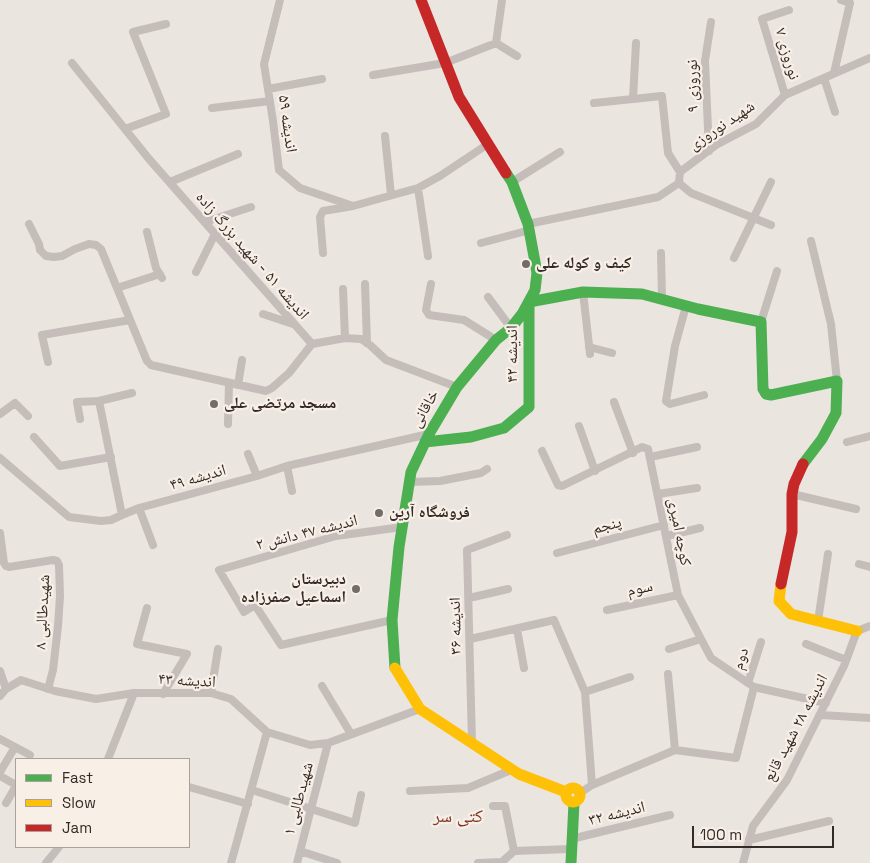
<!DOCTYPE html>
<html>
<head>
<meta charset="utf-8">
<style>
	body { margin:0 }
	#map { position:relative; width:870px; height:863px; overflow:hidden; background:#ebe5e0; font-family:"Space Grotesk",sans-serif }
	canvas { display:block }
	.legend { position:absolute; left:15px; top:758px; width:175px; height:90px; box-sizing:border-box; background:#f8efe7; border:1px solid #aaa19a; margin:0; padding:6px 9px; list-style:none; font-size:15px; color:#342b27 }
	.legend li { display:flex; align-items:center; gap:10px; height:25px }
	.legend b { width:25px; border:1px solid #aaa19a }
	.scale { position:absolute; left:692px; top:826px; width:142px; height:22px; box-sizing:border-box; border:2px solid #342b27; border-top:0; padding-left:6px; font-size:15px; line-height:18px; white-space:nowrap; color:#342b27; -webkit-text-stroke:4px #f8efe7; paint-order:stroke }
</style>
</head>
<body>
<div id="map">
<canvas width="870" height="863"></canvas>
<ul class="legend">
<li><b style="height:6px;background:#4caf50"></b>Fast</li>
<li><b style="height:6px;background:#ffc107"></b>Slow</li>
<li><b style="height:6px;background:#c62828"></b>Jam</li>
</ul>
<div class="scale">100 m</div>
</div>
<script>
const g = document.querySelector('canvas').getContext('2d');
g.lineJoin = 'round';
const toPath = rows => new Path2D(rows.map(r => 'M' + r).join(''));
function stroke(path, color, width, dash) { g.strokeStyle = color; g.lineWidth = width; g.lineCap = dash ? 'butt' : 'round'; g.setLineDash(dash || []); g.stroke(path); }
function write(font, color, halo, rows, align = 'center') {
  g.font = font + ' "Space Grotesk","Noto Naskh Arabic",sans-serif'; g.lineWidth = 4.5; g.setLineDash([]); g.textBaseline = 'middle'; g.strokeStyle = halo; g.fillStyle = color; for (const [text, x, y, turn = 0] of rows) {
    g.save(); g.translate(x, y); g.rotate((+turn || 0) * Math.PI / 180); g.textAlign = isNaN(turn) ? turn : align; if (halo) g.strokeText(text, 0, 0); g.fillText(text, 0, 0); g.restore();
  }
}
const street = toPath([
	[280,0,264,64,273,121,279,170,300,188,353,206],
	[496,43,517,56],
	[72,63,149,159,312,344,345,338,361,339,370,345,386,360,457,387],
	[834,73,850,3,841,0],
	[373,75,445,63,496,43,502,0],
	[824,78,835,112],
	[268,89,322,79],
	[785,95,762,19,789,10],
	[633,99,636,43],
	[594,103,662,96,668,153,680,172],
	[212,108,270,101],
	[125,129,166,114,133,32,166,24],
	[385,136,391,195],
	[709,151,705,61,711,22],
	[170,182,238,154],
	[512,182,560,152],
	[679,183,680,172,716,145,756,124,785,95,870,58],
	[679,183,691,193,771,225],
	[418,188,428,256],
	[205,222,251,207],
	[29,224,39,244,40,250,46,256,54,257,62,256,75,249,89,244,96,245,101,249,147,361,151,365,266,391,272,388,289,373,312,344],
	[528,224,658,197,679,183],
	[147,232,156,268,162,278],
	[811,241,831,324,837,381],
	[481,243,530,230],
	[323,253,320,217,323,211,353,206,418,188,440,176,488,144],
	[661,253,662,299],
	[734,258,771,182],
	[196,272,215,234],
	[365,284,367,343],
	[431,284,426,310,429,315,464,320,496,340],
	[117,288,160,274],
	[343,289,345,338],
	[583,292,590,354],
	[488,297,511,328],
	[686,306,675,346,666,401,670,404,704,395],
	[263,314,293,324],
	[761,322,777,271],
	[589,347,612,353],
	[48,362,42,335,130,320],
	[238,385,242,360],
	[132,393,99,401,122,515,139,508,257,476,287,466,429,434],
	[614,402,633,453],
	[0,414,15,403,28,416],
	[80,419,77,402,99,401],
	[228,424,229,383],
	[579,426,595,471],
	[34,437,60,466,111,457],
	[847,442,870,436],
	[542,451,558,485,562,486,642,447,648,449,678,595,711,658,754,687],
	[248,454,257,476],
	[650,457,697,447],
	[0,458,69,517,101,521,111,520,122,515],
	[287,466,292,491],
	[409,482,440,481,481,473,487,469],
	[658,494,697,488],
	[792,494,856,509],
	[139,508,153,545],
	[0,533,4,563,6,566,9,567,53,560,57,561,59,565,60,596,58,626,53,670,48,689],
	[667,536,700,528],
	[557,553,664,525],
	[859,564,870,567],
	[469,598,508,589],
	[147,608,137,644,187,654,163,694],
	[607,610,678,595],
	[392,620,281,645,255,605,244,612,219,570,336,536,402,527],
	[818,621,828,554],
	[517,629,524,668],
	[470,639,554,620,585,692,592,785],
	[806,644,846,660],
	[669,649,701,639],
	[0,671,6,689],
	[668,674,675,750],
	[748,683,761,642],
	[322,686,351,734],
	[585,692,630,677],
	[211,693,218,649],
	[0,696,6,689,21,680,55,691,96,699,134,693,211,693,231,699,267,732,310,745,328,743,420,709],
	[821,715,870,718],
	[0,739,30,755],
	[472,743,467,550,507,535],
	[108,759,134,693],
	[0,772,15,747],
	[0,776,16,785],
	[189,787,248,804],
	[252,790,355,823,361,795],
	[410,791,468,788,511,770],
	[580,793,592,785,675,750,736,758,754,687,826,703],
	[6,803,16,786],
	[493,806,505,806,514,851],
	[571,839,670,815],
	[749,840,829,821],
	[300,851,337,863],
	[46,863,59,847],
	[231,863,267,732],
	[297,863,328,743],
	[478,863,502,862,514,851,571,849],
	[743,863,753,826,787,780,844,666,857,631,870,626]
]);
const fast = toPath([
	[425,442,471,437,504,428,529,407,529,302,583,292,642,294,698,309,761,322,763,389,766,394,771,395,837,381,836,413,822,439,803,464],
	[395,668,392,620,399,547,411,472,429,434,457,387,496,340,511,328,522,314,535,290,537,273,528,224,512,182,506,173],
	[571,863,574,803]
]);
const slow = toPath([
	[781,584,779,601,791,614,857,631],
	[395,668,420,709,519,774,566,792],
	'566 795a7 7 0 1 1 14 0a7 7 0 1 1-14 0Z'
]);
const jam = toPath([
	[421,0,459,97,506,173],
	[781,584,792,532,792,494,794,484,803,464]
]);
const markers = [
	[526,264,5,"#746c68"],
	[214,404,5,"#746c68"],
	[379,513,5,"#746c68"],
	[356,589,5,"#746c68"]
];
const streetNames = [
	["نوروزی ۷",787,54,74],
	["نوروزی ۹",693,86,-91],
	["اندیشه ۵۹",287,124,82],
	["شهید نوروزی",722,126,-34],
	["اندیشه ۵۱ - شهید بزرگ زاده",252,256,49],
	["اندیشه ۴۲",513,354,-90],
	["خاقانی",425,409,-60],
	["اندیشه ۴۹",198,478,-16],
	["پنجم",607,526,-15],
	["کوچه امیری",679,532,79],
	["اندیشه ۴۷ دانش ۲",307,533,-14],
	["سوم",640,589,-12],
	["شهیدطالبی ۸",43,612,-87],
	["اندیشه ۳۶",456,626,-91],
	["دوم",741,659,-73],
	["اندیشه ۴۳",187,681,3],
	["اندیشه ۲۸ شهید قانع",796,728,-62],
	["شهیدطالبی ۱",299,799,-75],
	["اندیشه ۳۲",617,814,-14]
];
const poiNames = [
	["کیف و کوله علی",536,264],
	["مسجد مرتضی علی",224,404],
	["فروشگاه آرین",389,513],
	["دبیرستان",346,580,"right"],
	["اسماعیل صفرزاده",346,598,"right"]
];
const neighbourhoodNames = [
	["کتی سر",458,817]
];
stroke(street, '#c4bdb9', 8);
stroke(fast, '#4caf50', 11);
stroke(slow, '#ffc107', 11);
stroke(jam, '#c62828', 11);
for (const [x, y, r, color] of markers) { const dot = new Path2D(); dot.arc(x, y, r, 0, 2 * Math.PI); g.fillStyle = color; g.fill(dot); stroke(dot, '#f8efe7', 2); }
write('16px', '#342b27', '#f8efe7', streetNames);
write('bold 16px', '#342b27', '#f8efe7', poiNames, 'left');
write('18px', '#7d3726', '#f8efe7', neighbourhoodNames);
</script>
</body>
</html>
